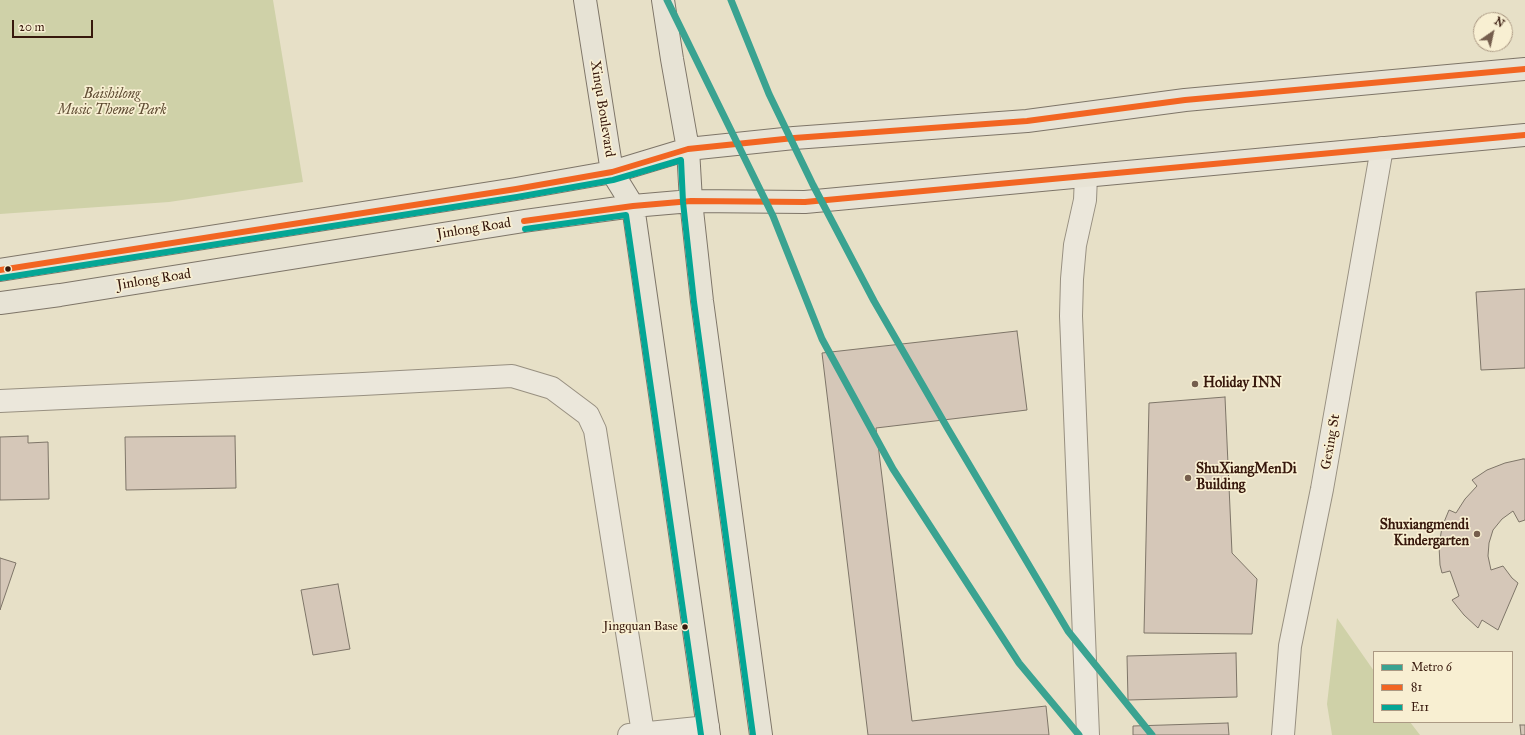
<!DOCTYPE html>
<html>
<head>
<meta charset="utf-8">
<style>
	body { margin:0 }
	#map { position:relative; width:1525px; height:735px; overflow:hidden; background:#e7e0c7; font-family:"IM FELL Great Primer",serif }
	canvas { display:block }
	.legend { position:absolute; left:1373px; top:651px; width:140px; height:72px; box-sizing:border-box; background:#f8efd2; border:1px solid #ab9983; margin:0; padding:5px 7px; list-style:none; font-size:12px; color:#37180c }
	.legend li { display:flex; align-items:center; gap:8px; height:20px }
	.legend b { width:20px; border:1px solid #ab9983 }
	.north { position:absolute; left:1473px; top:12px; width:40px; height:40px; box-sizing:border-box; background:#f8efd2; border:1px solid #ab9983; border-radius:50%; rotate:34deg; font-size:11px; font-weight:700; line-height:16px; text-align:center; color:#37180c }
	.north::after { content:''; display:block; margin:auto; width:14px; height:18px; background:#755e4d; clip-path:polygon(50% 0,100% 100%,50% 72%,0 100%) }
	.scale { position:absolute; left:12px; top:20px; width:81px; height:18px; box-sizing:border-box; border:2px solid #37180c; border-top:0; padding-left:5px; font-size:12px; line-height:14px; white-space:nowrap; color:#37180c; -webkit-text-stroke:3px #f8efd2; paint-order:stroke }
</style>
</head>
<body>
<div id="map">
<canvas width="1525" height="735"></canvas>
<ul class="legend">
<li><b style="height:5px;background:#3aa391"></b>Metro 6</li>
<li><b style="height:5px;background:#f26522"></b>81</li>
<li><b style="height:5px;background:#04a695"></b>E11</li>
</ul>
<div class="north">N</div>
<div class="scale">20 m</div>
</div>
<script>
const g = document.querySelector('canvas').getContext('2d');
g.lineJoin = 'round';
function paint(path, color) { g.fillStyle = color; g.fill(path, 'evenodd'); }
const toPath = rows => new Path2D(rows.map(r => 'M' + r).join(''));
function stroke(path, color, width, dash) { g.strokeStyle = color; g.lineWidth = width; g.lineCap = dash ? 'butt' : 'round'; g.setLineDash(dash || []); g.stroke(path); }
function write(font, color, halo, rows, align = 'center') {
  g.font = font + ' "IM FELL Great Primer",serif'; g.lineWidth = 3.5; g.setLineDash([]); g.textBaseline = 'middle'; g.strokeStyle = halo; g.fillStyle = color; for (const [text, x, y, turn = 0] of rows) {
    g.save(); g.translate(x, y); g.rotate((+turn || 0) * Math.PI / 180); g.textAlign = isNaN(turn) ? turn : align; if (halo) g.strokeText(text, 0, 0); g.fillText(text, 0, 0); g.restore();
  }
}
const green = toPath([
	[0,0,273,0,303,182,169,202,0,214],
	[1337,618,1374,671,1374,722,1410,722,1420,735,1332,735,1327,704]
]);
const building = toPath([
	[1525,289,1525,368,1481,370,1476,292,1525,289],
	[1017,331,1027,410,876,428,912,721,1046,706,1049,735,868,735,822,353,1017,331],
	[1225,397,1232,553,1257,579,1252,634,1144,633,1149,403,1225,397],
	[28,436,28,443,48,442,49,499,0,500,0,437,28,436],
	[235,436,236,488,126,490,125,437,235,436],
	[1523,459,1525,459,1525,520,1519,522,1513,511,1502,519,1493,530,1489,543,1488,556,1491,570,1503,566,1512,578,1518,583,1498,630,1482,620,1478,628,1464,615,1452,600,1459,596,1450,571,1442,573,1440,565,1439,546,1442,527,1449,510,1456,513,1465,499,1477,486,1472,480,1487,470,1505,463,1523,459],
	[0,558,16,563,0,610,0,558],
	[338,584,350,649,313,655,301,590,338,584],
	[1236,653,1237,697,1128,700,1127,656,1236,653],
	[1228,723,1229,735,1133,735,1133,726,1228,723],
	[1520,725,1525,725,1525,735,1521,735,1520,725]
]);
const minor = toPath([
	[1086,176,1085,200,1075,245,1072,279,1071,316,1088,735],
	[0,401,363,384,512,376,552,388,588,415,595,430,643,733],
	[629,735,708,727],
	[1283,735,1290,646,1322,489,1382,148]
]);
const major = toPath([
	[585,0,612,172,633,206,709,735],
	[663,0,672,59,688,149,691,201,702,301,761,735],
	[0,270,516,189,612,172,688,149,794,138,1027,121,1185,100,1525,69],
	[0,303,60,295,524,221,633,206,691,201,805,202,1525,135]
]);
const bus1 = toPath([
	[524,221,633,206,691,201,805,202,1525,135],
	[0,270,516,189,612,172,688,149,794,138,1027,121,1185,100,1525,69]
]);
const bus2 = toPath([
	[525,229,626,215,701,735],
	[1,278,517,197,613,180,681,160,683,202,694,302,753,735]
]);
const metro1 = toPath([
	[667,0,773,216,822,339,893,469,1019,663,1079,735],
	[731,0,769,94,813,185,874,301,948,429,1068,631,1152,735]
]);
const markers = [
	[8,269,3.5,"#37180c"],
	[1195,384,4,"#755e4d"],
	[1188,478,4,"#755e4d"],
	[1477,534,4,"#755e4d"],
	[685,627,3.5,"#37180c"]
];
const busNames = [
	["Jingquan Base",678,627]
];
const parkNames = [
	["Baishilong",112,95],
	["Music Theme Park",112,111]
];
const streetNames = [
	["Xinqu Boulevard",602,109,81],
	["Jinlong Road",474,229,-9],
	["Jinlong Road",154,280,-9],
	["Gexing St",1331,442,-80]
];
const poiNames = [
	["Holiday INN",1203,384],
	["ShuXiangMenDi",1196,470],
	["Building",1196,486],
	["Shuxiangmendi",1469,526,"right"],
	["Kindergarten",1469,542,"right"]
];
paint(green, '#cfd1a8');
paint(building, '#d5c7b8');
stroke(building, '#7e7568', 1);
stroke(minor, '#989081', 24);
stroke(major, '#7e7568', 24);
stroke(minor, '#ebe7db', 22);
stroke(major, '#e7e3d5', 22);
stroke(bus1, '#f26522', 6);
stroke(bus2, '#04a695', 6);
stroke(metro1, '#3aa391', 7);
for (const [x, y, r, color] of markers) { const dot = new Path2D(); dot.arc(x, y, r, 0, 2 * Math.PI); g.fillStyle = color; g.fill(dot); stroke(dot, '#f8efd2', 1.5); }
write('13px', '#37180c', '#f8efd2', busNames, 'right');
write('italic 14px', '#5f4c33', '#f8efd2', parkNames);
write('14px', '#37180c', '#f8efd2', streetNames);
write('bold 14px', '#37180c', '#f8efd2', poiNames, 'left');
</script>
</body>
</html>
